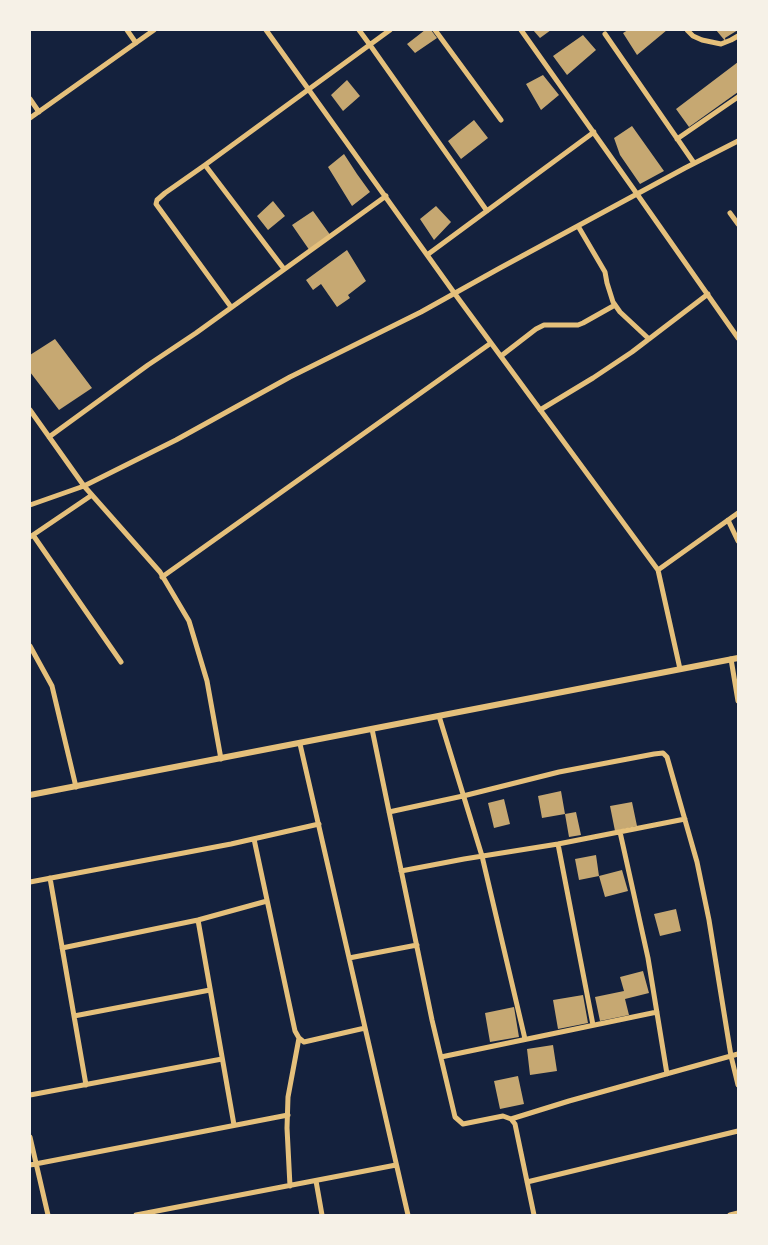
<!DOCTYPE html>
<html>
<head>
<meta charset="utf-8">
<style>
	body { margin:0 }
	#map { position:relative; width:768px; height:1245px; overflow:hidden; background:#14213d; font-family:Lato,sans-serif }
	canvas { display:block }
	.frame { position:absolute; inset:0; border:31px solid #f6f1e7; pointer-events:none }
</style>
</head>
<body>
<div id="map">
<canvas width="768" height="1245"></canvas>
<div class="frame"></div>
</div>
<script>
const g = document.querySelector('canvas').getContext('2d');
g.lineJoin = 'round';
function paint(path, color) { g.fillStyle = color; g.fill(path, 'evenodd'); }
const toPath = rows => new Path2D(rows.map(r => 'M' + r).join(''));
function stroke(path, color, width, dash) { g.strokeStyle = color; g.lineWidth = width; g.lineCap = dash ? 'butt' : 'round'; g.setLineDash(dash || []); g.stroke(path); }
const building = toPath([
	[425,30,431,30,437,38,415,53,407,44],
	[533,30,551,30,540,38],
	[628,30,667,30,637,55,623,33],
	[716,30,738,30,725,38,726,42],
	[583,35,596,50,567,75,553,56],
	[738,62,738,92,689,127,676,109],
	[543,75,559,95,541,110,526,84],
	[347,80,360,96,343,111,331,95],
	[474,120,488,138,461,159,448,141],
	[632,126,664,171,640,184,620,155,614,138],
	[344,154,357,174,370,192,352,206,328,167],
	[273,201,285,216,268,230,257,216],
	[436,206,451,222,434,240,420,219],
	[313,211,331,236,310,251,292,225],
	[347,250,366,281,348,295,350,298,337,307,321,284,313,290,306,280],
	[55,339,92,388,59,410,30,372,30,355],
	[561,791,565,814,576,812,581,835,569,837,565,814,542,818,538,796],
	[504,799,510,824,494,828,488,803],
	[632,802,637,826,615,831,610,806],
	[596,855,599,876,579,880,575,859],
	[622,870,628,891,605,897,599,876],
	[676,909,681,931,660,936,654,914],
	[643,971,649,993,625,999,629,1015,600,1021,595,997,624,991,620,977],
	[583,995,588,1023,558,1029,553,1000],
	[514,1007,519,1037,490,1042,485,1013],
	[553,1045,557,1071,530,1075,527,1049],
	[518,1076,524,1104,500,1109,494,1081]
]);
const minor = toPath([
	[127,30,136,43],
	[266,30,455,294,658,570,680,669],
	[359,30,370,45,487,211],
	[435,30,501,120],
	[521,30,637,194,738,338],
	[687,30,693,36,702,40,721,44,731,40,738,36],
	[605,34,694,163],
	[30,99,39,112],
	[30,118,154,30],
	[677,139,738,97],
	[205,165,284,269],
	[730,213,738,224],
	[578,226,605,272,607,283,613,302,620,312,649,339],
	[427,255,594,132],
	[231,307,156,204,157,200,165,193,205,165,390,30],
	[501,356,536,329,544,325,578,325,583,323,615,305],
	[30,410,84,486,160,572,189,621,207,681,221,759],
	[540,410,593,378,632,352,708,294],
	[49,437,148,365,196,333,386,196],
	[30,505,84,486,176,440,290,377,421,312,500,268,685,168,738,141],
	[728,520,738,541],
	[33,535,121,662],
	[30,537,92,495],
	[658,570,738,513],
	[162,577,491,343],
	[30,646,52,686,76,787],
	[731,659,738,701],
	[439,716,482,856,525,1039],
	[372,729,432,1020,455,1117,463,1124,503,1116,511,1119,515,1124,534,1215],
	[300,744,408,1215],
	[389,812,463,796,559,772,654,754,663,753,667,757,697,862,709,920,731,1056,738,1085],
	[620,832,648,958,667,1074],
	[254,839,295,1031,299,1038,304,1042,365,1028],
	[558,844,593,1025],
	[401,871,464,859,558,844,685,819],
	[50,878,86,1085],
	[30,882,231,844,319,824],
	[198,920,234,1125],
	[62,948,198,920,267,901],
	[349,958,417,945],
	[74,1016,210,990],
	[441,1057,657,1012],
	[30,1095,222,1059],
	[511,1119,569,1101,738,1054],
	[30,1137,48,1215],
	[30,1165,288,1115],
	[316,1181,322,1215],
	[527,1182,738,1131],
	[290,1186,287,1128,288,1097,299,1038],
	[136,1215,396,1165],
	[730,1215,738,1213]
]);
const tertiary = toPath([
	[30,795,738,658]
]);
paint(building, '#c6a872');
stroke(minor, '#e5c07b', 5);
stroke(tertiary, '#e5c07b', 6);
</script>
</body>
</html>
